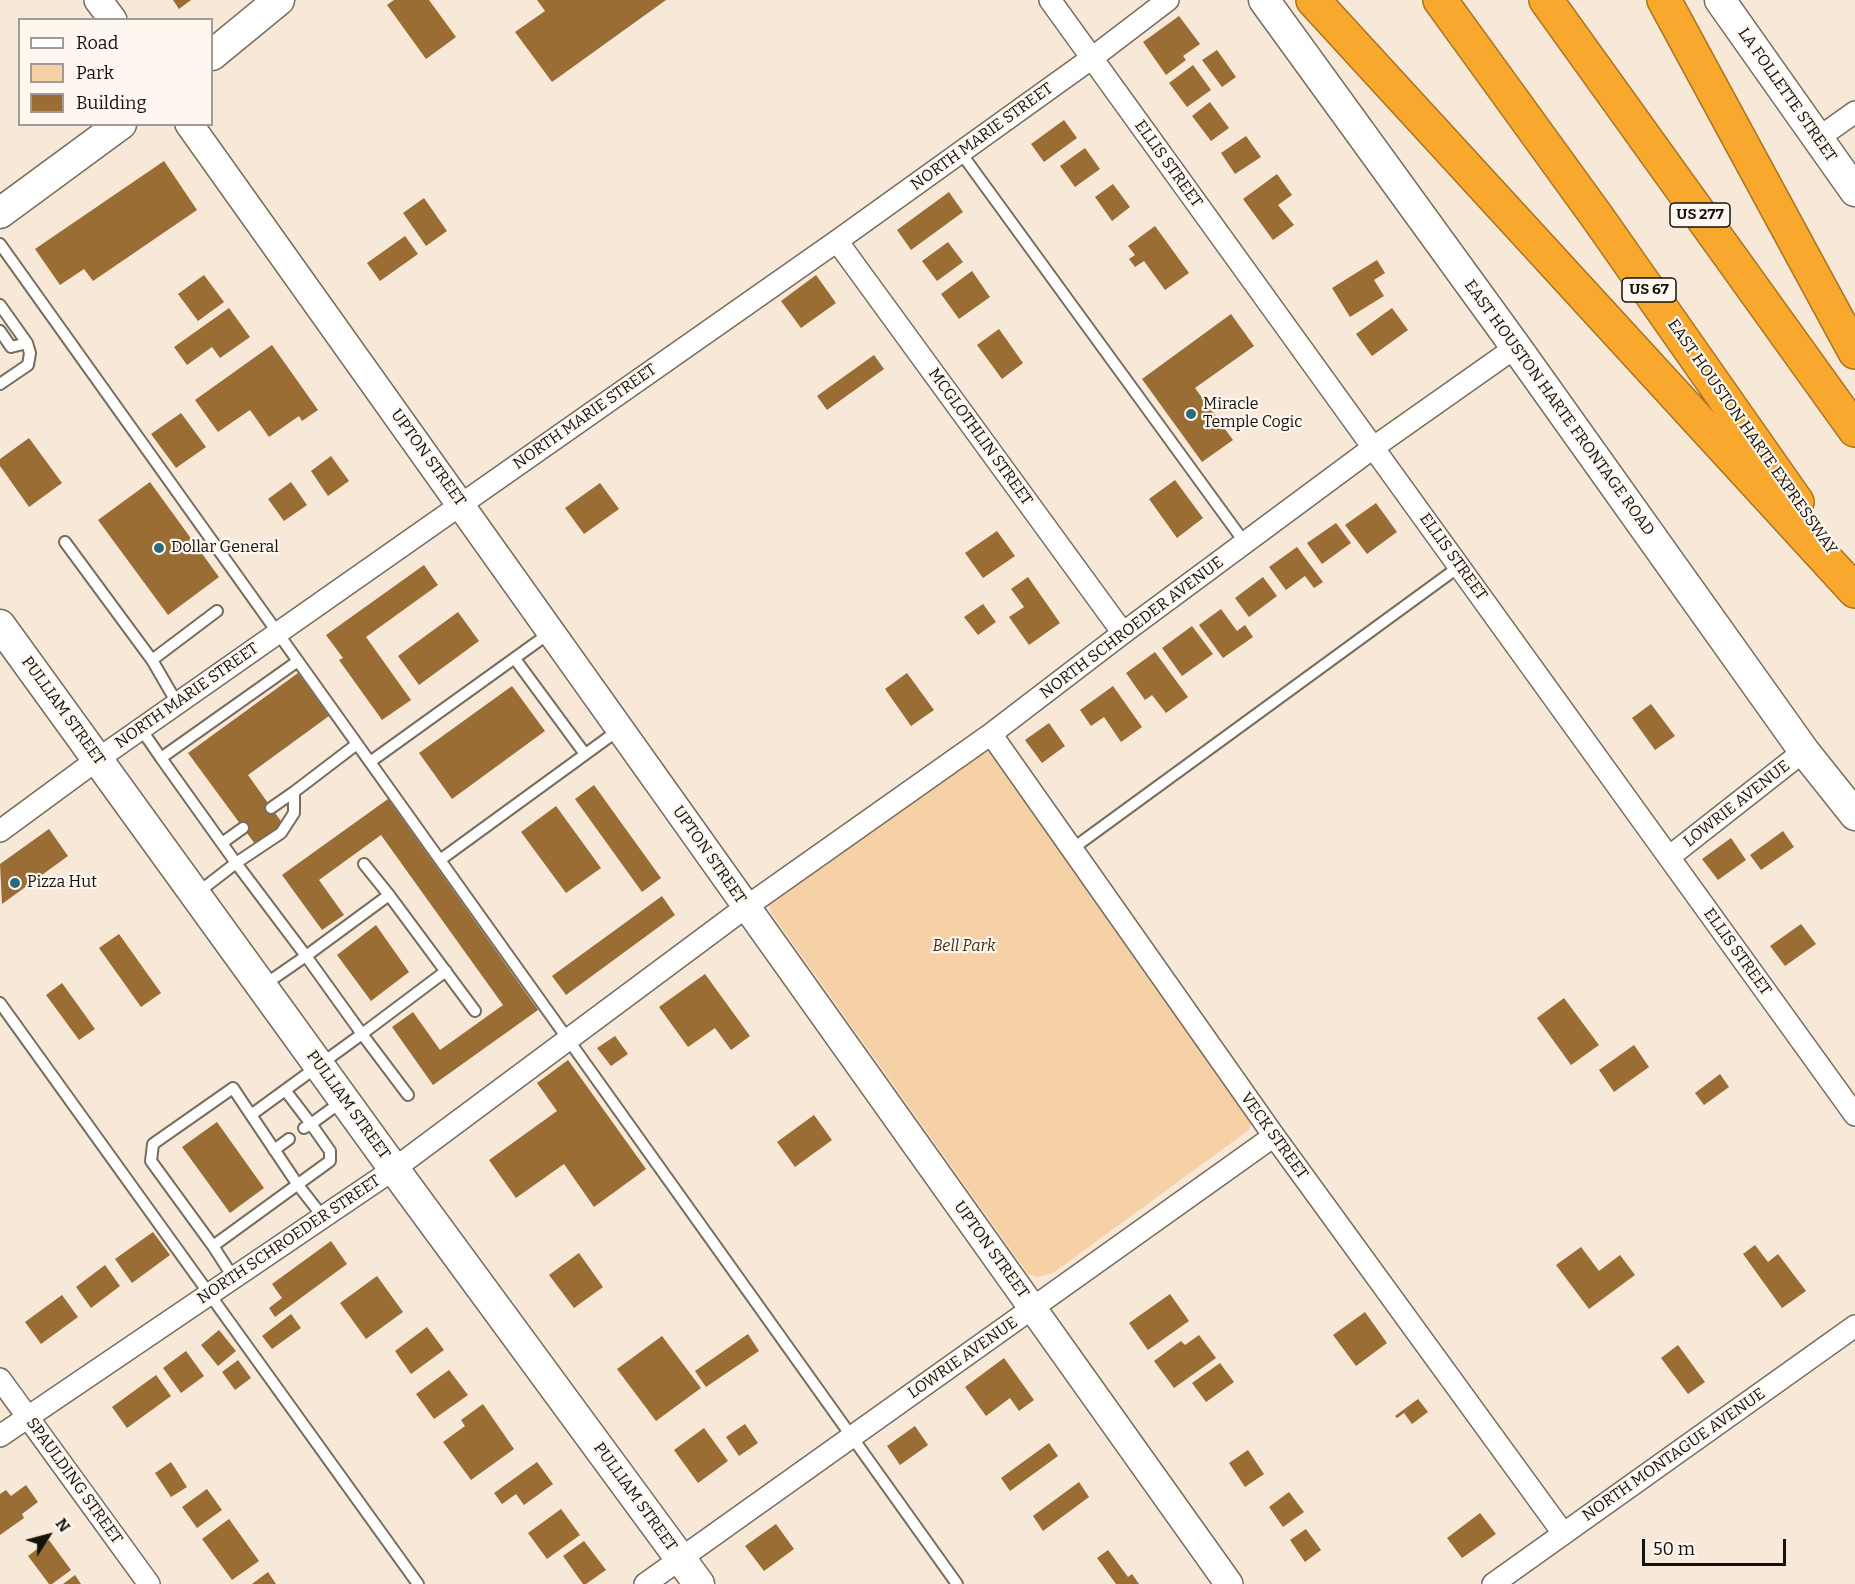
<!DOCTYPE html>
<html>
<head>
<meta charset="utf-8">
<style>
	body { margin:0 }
	#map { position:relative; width:1855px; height:1584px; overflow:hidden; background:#f7e8d8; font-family:Bitter,serif }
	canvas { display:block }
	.legend { position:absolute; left:18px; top:18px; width:195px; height:108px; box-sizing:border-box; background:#fdf7f0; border:2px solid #a09b94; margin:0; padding:8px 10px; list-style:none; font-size:18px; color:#15110b }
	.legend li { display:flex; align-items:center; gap:12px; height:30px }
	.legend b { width:30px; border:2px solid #a09b94 }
	.north { position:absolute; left:18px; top:1506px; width:60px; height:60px; -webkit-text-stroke:4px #fdf7f0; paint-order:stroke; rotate:54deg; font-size:16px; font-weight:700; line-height:24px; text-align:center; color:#15110b }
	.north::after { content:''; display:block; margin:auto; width:21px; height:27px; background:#15110b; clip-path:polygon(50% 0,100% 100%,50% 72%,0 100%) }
	.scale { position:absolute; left:1642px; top:1539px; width:144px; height:27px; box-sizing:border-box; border:3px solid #15110b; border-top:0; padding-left:8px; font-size:18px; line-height:21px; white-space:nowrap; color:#15110b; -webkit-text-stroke:4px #fdf7f0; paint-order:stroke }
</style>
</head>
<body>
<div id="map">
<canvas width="1855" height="1584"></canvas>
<ul class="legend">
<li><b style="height:8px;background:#fff"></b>Road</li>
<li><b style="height:16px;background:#f6d1a6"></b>Park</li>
<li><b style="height:16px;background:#996d33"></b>Building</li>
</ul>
<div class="north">N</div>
<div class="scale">50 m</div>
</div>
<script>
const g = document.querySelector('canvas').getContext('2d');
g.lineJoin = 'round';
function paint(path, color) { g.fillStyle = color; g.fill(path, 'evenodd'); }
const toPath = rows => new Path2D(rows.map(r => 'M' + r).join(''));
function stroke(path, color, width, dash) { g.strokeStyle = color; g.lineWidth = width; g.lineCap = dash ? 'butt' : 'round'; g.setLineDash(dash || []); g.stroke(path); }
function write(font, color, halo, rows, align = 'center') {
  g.font = font + ' Bitter,serif'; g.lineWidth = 4.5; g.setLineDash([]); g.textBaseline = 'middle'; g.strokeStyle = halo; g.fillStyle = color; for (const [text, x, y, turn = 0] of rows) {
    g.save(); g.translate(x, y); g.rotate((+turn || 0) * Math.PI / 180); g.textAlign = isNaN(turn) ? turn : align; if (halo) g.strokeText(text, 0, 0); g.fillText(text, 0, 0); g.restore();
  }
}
const green = toPath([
	[980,751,996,754,1247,1113,1251,1124,1249,1130,1053,1273,1037,1277,1028,1274,771,913,769,906,776,898]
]);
const building = toPath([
	[173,0,191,0,179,9],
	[394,0,429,0,456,37,426,59,387,5],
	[537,0,666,0,552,82,515,32,545,11],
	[1179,16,1200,44,1183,56,1186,60,1166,75,1143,42],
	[1217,50,1236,77,1222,87,1202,60],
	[1193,65,1211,90,1187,107,1169,83],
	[1210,102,1229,128,1211,141,1192,116],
	[1064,120,1077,138,1044,162,1031,144],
	[1246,136,1261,157,1235,174,1221,153],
	[1085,148,1100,169,1075,187,1060,166],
	[164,161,197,210,93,281,84,269,60,285,35,249],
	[1277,174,1292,195,1278,205,1294,225,1273,240,1243,199],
	[1113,184,1130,207,1112,221,1095,197],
	[949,192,963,212,911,250,897,230],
	[424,198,447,231,426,246,403,213],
	[1155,226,1189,273,1165,290,1144,261,1135,267,1129,259,1135,255,1128,246],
	[405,236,418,254,380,281,367,263],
	[948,242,963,262,937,281,922,261],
	[1377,260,1385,273,1374,280,1384,296,1350,317,1332,288],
	[972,271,990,297,959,319,941,294],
	[204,275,224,302,198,321,178,294],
	[816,275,836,303,801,328,781,301],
	[229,308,250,337,220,358,212,347,187,365,174,347],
	[1392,308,1408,330,1372,356,1356,334],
	[1231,314,1254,346,1195,388,1233,440,1202,462,1142,379],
	[999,329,1023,363,1002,379,977,345],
	[272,345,318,410,302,421,299,416,269,437,250,410,218,432,195,400],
	[874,355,884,369,827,410,817,396],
	[181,413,206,447,176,468,151,434],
	[29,438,62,483,29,507,0,466,0,459],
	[331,456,349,481,328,496,311,471],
	[1175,480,1203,518,1177,538,1149,499],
	[150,482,219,577,168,615,98,520],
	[291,482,307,505,284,521,268,499],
	[600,483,619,509,584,534,565,508],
	[1376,503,1397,532,1367,554,1345,525],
	[1336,523,1351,543,1322,564,1307,543],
	[997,531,1015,556,983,578,965,553],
	[1297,547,1323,582,1314,588,1305,576,1286,590,1269,567],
	[424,565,438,585,366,637,411,700,382,720,339,660,343,658,326,635],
	[1028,577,1060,623,1029,645,1009,617,1024,607,1011,589],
	[1263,577,1277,596,1249,617,1235,598],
	[983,604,996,622,978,635,964,617],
	[1221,609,1237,631,1245,625,1253,637,1223,658,1199,625],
	[458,612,479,641,419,685,398,656],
	[1192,626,1213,654,1182,676,1162,648],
	[1155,652,1188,697,1166,713,1152,695,1145,700,1126,673],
	[298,673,329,716,248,775,283,824,255,844,188,753],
	[907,673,934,710,911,726,885,689],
	[512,686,545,731,452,799,419,753],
	[1113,686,1142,727,1121,742,1104,717,1091,726,1080,710],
	[1651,704,1675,736,1655,750,1632,718],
	[1049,723,1065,746,1042,763,1025,740],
	[594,785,661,878,642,892,575,799],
	[388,799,538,1010,433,1085,392,1027,413,1012,440,1050,503,1005,381,835,319,880,344,915,322,930,282,875],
	[556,806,601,868,566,893,521,832],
	[49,829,68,856,2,904,0,864],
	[1783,831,1794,847,1761,870,1750,855],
	[1731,838,1746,860,1718,880,1702,859],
	[662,896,675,915,566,995,552,976],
	[1801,924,1816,944,1785,966,1770,946],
	[376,925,409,972,371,1001,337,955],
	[119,934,161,993,141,1007,99,948],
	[705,974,750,1036,731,1050,715,1028,688,1047,659,1007],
	[62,983,95,1029,79,1040,46,995],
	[1564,998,1599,1045,1571,1065,1537,1018],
	[615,1036,628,1054,611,1066,597,1048],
	[1634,1045,1649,1067,1614,1092,1599,1070],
	[568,1060,646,1169,594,1207,564,1164,516,1198,489,1160,557,1111,537,1083],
	[1720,1074,1729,1087,1704,1105,1695,1093],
	[814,1115,832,1140,795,1167,777,1142],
	[217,1122,264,1188,230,1213,182,1147],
	[153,1232,170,1255,132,1283,115,1259],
	[331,1241,347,1264,275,1317,269,1308,282,1298,272,1284],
	[1755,1245,1768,1262,1778,1254,1806,1291,1782,1308,1743,1254],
	[1581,1247,1599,1271,1620,1255,1635,1275,1589,1309,1556,1265],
	[579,1253,603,1287,574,1308,549,1275],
	[105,1265,120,1286,91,1308,76,1287],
	[377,1276,403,1312,366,1339,340,1303],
	[1170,1294,1189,1321,1148,1350,1129,1323],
	[62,1295,78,1317,41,1344,25,1322],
	[1365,1312,1387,1343,1356,1366,1333,1335],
	[291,1314,301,1328,272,1349,262,1336],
	[427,1327,444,1350,411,1374,395,1351],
	[219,1330,236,1351,218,1366,201,1345],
	[748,1334,759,1351,706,1387,695,1371],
	[1199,1335,1216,1358,1174,1388,1154,1361,1181,1341,1185,1345],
	[662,1336,701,1388,656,1421,617,1369],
	[1678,1345,1705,1382,1688,1394,1661,1358],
	[186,1351,204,1376,181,1393,163,1368],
	[1004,1358,1034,1400,1019,1411,1010,1398,986,1416,965,1387],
	[238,1360,251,1378,235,1390,222,1372],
	[1220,1363,1234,1382,1206,1402,1192,1383],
	[449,1370,468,1395,434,1419,416,1394],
	[156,1375,171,1396,127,1428,112,1407],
	[1418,1399,1428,1412,1412,1424,1404,1413,1397,1418,1395,1416],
	[483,1404,514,1449,471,1480,443,1442,465,1426,461,1420],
	[745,1424,758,1443,739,1456,726,1437],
	[915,1426,928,1445,900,1465,887,1446],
	[704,1428,728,1461,698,1483,674,1450],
	[1049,1443,1058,1456,1010,1491,1001,1478],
	[1248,1450,1264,1474,1245,1487,1229,1463],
	[171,1462,187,1487,171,1497,155,1473],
	[537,1462,553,1484,524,1505,516,1494,502,1504,494,1493],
	[1079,1482,1089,1497,1043,1531,1033,1516],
	[26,1485,38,1502,22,1514,24,1518,0,1535,0,1494,6,1490,11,1496],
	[207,1489,222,1510,197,1528,182,1507],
	[1289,1492,1304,1512,1283,1527,1269,1507],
	[561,1509,580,1535,547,1559,528,1533],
	[1480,1513,1496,1534,1462,1558,1447,1538],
	[229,1519,259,1561,232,1580,202,1539],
	[776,1524,794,1549,764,1571,745,1546],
	[1306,1529,1321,1550,1305,1562,1290,1540],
	[49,1540,71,1570,52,1584,49,1584,28,1556],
	[584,1541,606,1570,586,1584,583,1584,563,1556],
	[1108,1550,1128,1577,1132,1574,1139,1584,1116,1584,1097,1558],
	[268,1572,276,1584,252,1584],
	[75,1575,81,1584,63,1584]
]);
const service = toPath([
	[961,153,1245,543],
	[0,244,957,1584],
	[0,305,27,343,30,353,28,365,0,384],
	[0,331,11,347,27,343],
	[65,542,152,660,177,703],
	[515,659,585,754],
	[152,660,217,611],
	[141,729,161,758,298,661],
	[357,744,294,792,294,813,281,833,236,863,306,956,389,895,364,864],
	[161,758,236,863,196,894],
	[370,762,551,632],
	[271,808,294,792],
	[222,843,243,828],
	[1072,849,1460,566],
	[440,860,620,729],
	[389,895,475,1011],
	[264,985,306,956,362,1034,446,971],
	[0,1003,418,1584],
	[285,1090,311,1124,304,1128],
	[251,1115,233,1088,153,1144,151,1161,213,1246,330,1161,330,1151,311,1124,341,1102],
	[274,1150,289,1139],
	[323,1217,298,1185,251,1115,362,1034,408,1095],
	[213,1246,233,1277]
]);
const minor = toPath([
	[1050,0,1855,1115],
	[1817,139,1855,112],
	[837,241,1123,633],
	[991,734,1274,1136,1563,1533],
	[0,831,98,759,837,241,1092,58,1168,0],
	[1669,857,1804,751],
	[0,1379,149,1584],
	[0,1436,394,1169,746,907,991,734,1123,633,1374,447,1516,347],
	[645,1584,1274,1136],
	[1493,1584,1855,1326]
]);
const tertiary = toPath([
	[98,0,113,20],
	[189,124,1229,1584]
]);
const secondary = toPath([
	[1264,0,1516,347,1804,751,1855,815],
	[1720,0,1855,191],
	[212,55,279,0],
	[0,213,121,124],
	[0,625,394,1169,699,1584]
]);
const motorway = toPath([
	[1313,0,1855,591],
	[1440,0,1598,218,1797,502],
	[1546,0,1855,430],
	[1664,0,1855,352]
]);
const markers = [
	[1191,414,6,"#296a7d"],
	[159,548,6,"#296a7d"],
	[15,883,6,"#296a7d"]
];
const shields = [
	[1700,215,60],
	[1649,290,54]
];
const shieldNames = [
	["US 277",1700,215],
	["US 67",1649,290]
];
const streetNames = [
	["LA FOLLETTE STREET",1787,95,55],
	["NORTH MARIE STREET",982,137,-36],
	["ELLIS STREET",1168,164,54],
	["EAST HOUSTON HARTE FRONTAGE ROAD",1559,408,54],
	["NORTH MARIE STREET",585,417,-35],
	["MCGLOTHLIN STREET",980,437,54],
	["EAST HOUSTON HARTE EXPRESSWAY",1752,437,55],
	["UPTON STREET",428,458,54],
	["ELLIS STREET",1453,557,54],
	["NORTH SCHROEDER AVENUE",1132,628,-37],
	["NORTH MARIE STREET",187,696,-35],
	["PULLIAM STREET",63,711,54],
	["LOWRIE AVENUE",1737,804,-38],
	["UPTON STREET",709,855,55],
	["ELLIS STREET",1737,952,54],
	["PULLIAM STREET",348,1105,54],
	["VECK STREET",1274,1136,54],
	["NORTH SCHROEDER STREET",289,1240,-34],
	["UPTON STREET",991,1250,54],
	["LOWRIE AVENUE",963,1358,-35],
	["NORTH MONTAGUE AVENUE",1674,1455,-35],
	["SPAULDING STREET",74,1481,54],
	["PULLIAM STREET",635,1497,54]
];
const poiNames = [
	["Miracle",1203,405],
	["Temple Cogic",1203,423],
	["Dollar General",171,548],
	["Pizza Hut",27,883]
];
const parkNames = [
	["Bell Park",964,947]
];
paint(green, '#f6d1a6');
paint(building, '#996d33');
stroke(service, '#786c5d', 14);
stroke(minor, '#786c5d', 24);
stroke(tertiary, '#786c5d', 30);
stroke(secondary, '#786c5d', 33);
stroke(motorway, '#a97322', 36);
stroke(service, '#fff', 10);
stroke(minor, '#fff', 21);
stroke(tertiary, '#fff', 27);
stroke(secondary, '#fff', 30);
stroke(motorway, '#f9a82e', 33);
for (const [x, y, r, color] of markers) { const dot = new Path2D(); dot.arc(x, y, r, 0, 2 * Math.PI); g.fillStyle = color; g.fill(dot); stroke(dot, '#fdf7f0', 2); }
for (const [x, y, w] of shields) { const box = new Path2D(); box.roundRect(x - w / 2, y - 12, w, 24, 4.5); g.fillStyle = '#fdf7f0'; g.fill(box); stroke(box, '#15110b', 1.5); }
write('bold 15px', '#15110b', null, shieldNames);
write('16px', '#15110b', '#fdf7f0', streetNames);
write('16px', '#15110b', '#fdf7f0', poiNames, 'left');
write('italic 16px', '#442f16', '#fdf7f0', parkNames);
</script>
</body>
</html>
